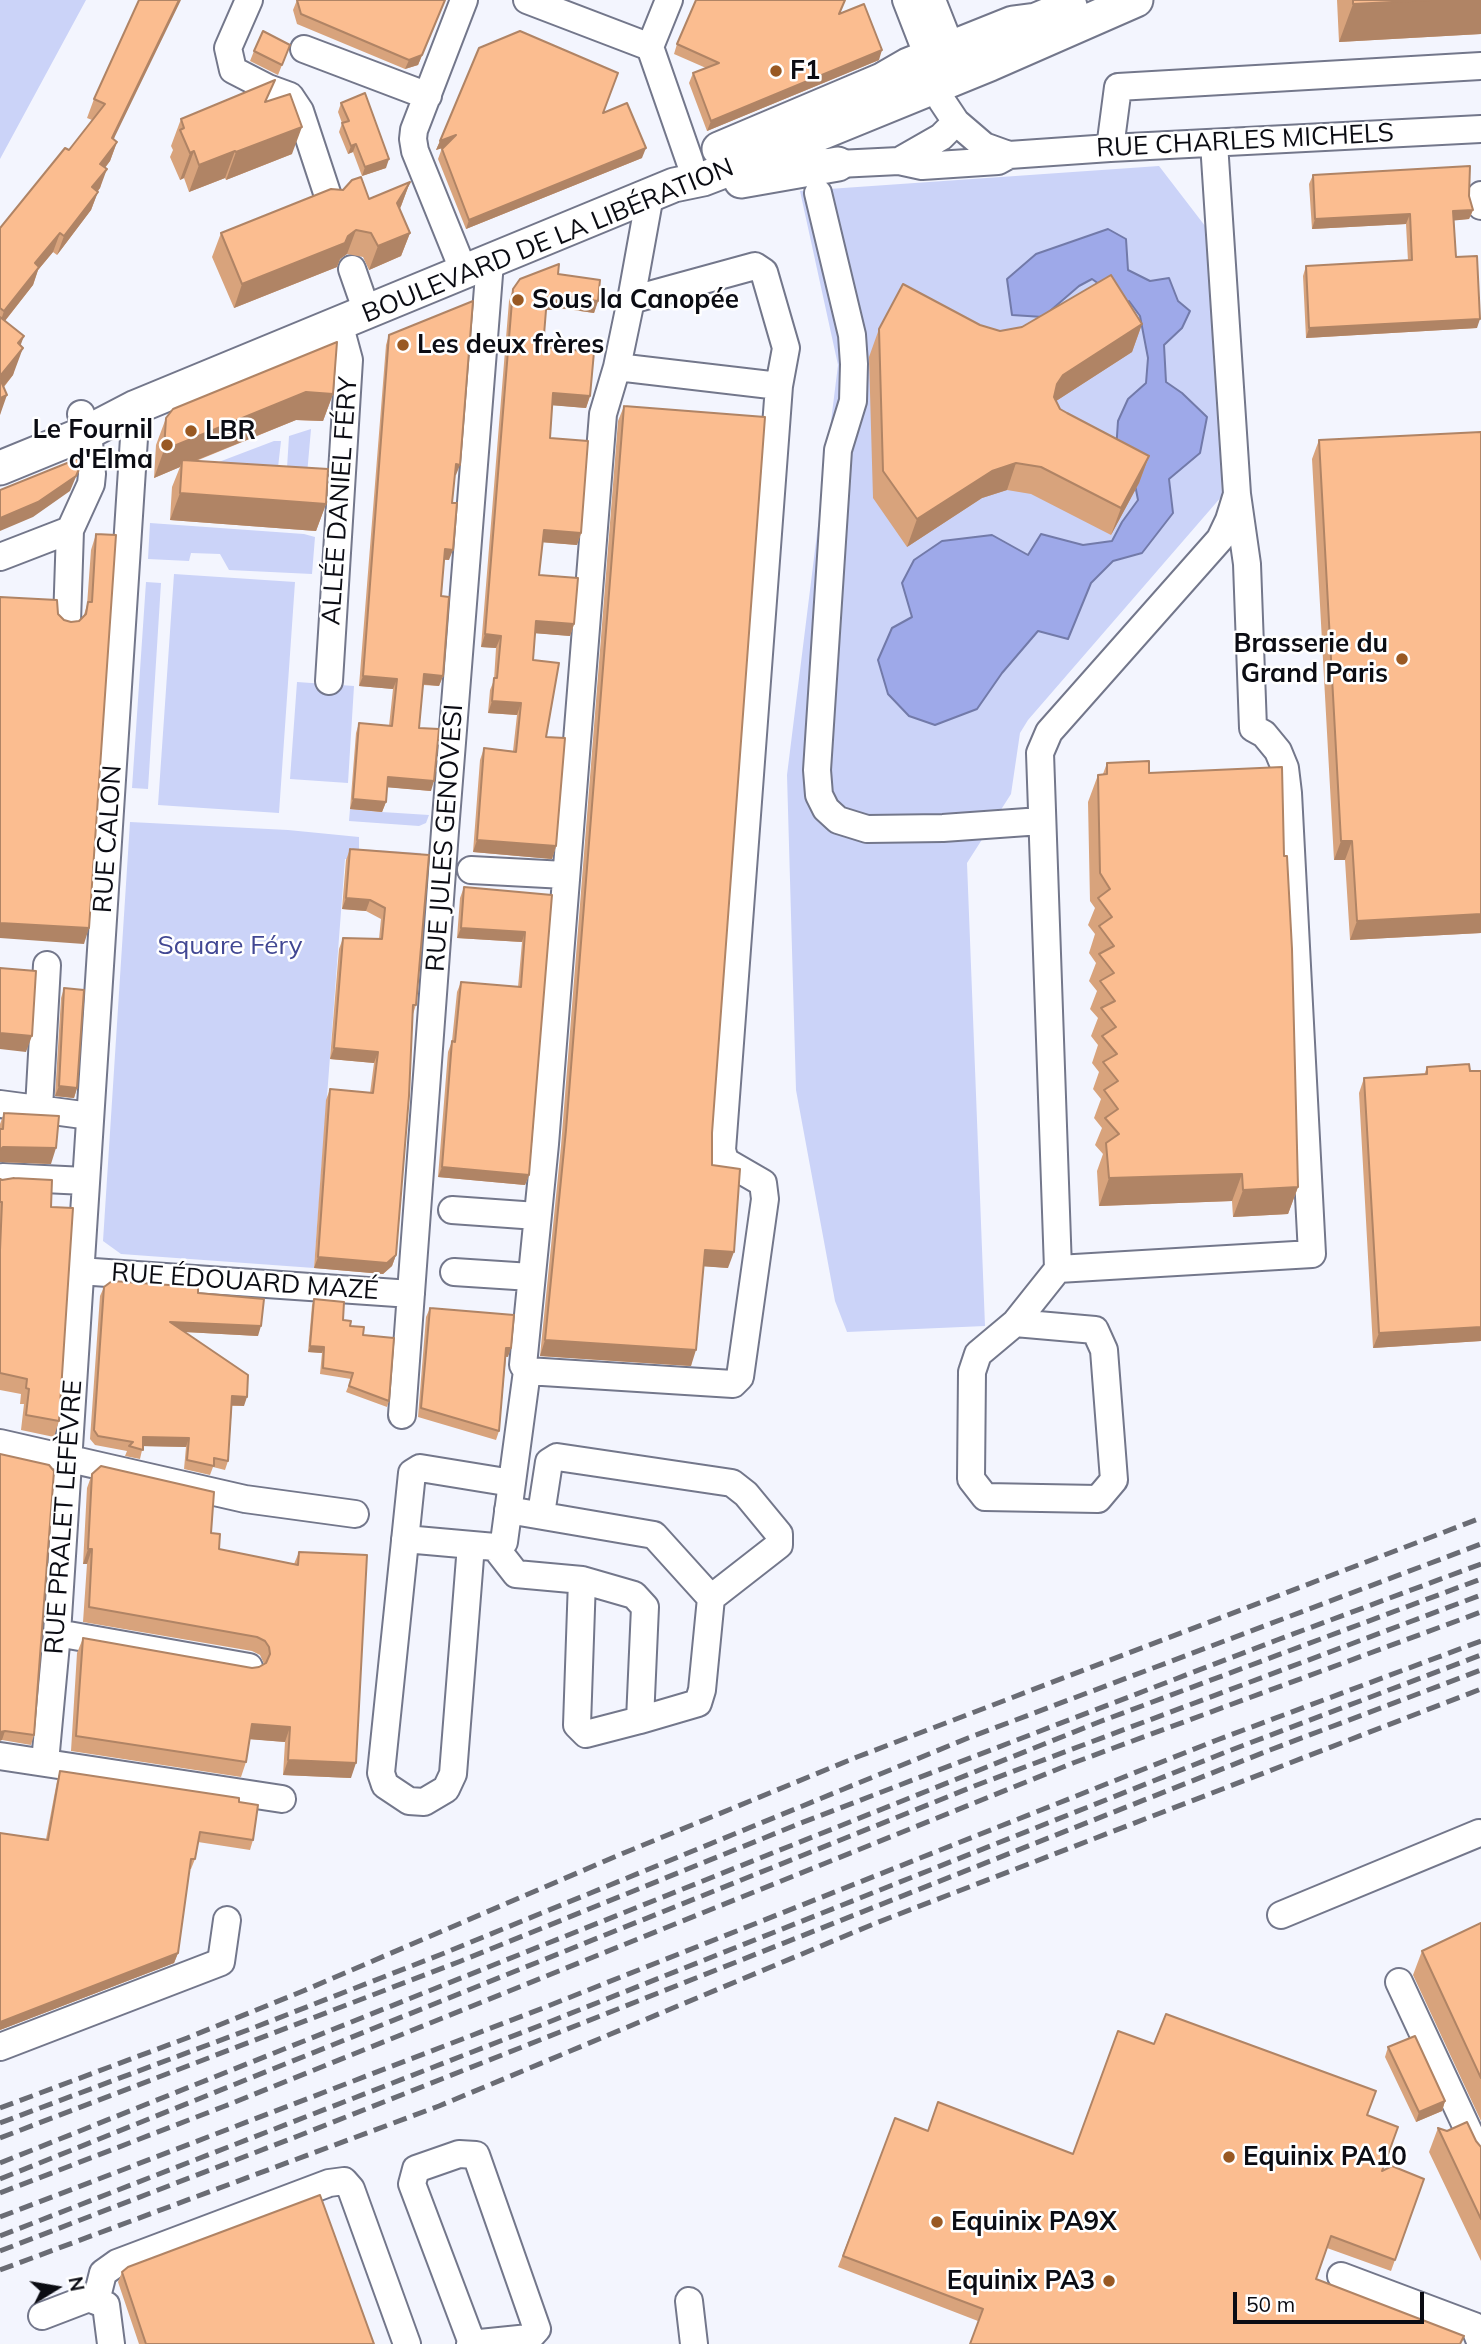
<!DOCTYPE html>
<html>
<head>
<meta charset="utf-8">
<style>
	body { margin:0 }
	#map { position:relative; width:1481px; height:2344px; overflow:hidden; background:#f3f5fe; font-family:Mulish,sans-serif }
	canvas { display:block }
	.north { position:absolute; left:21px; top:2253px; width:70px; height:70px; -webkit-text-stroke:5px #fff; paint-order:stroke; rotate:79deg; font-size:19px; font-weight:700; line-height:28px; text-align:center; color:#0b0c13 }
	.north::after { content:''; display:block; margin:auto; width:24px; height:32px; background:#0b0c13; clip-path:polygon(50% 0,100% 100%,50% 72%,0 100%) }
	.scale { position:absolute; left:1233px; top:2292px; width:191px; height:32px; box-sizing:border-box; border:4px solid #0b0c13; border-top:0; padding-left:9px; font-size:21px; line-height:24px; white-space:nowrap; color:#0b0c13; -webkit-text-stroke:5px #fff; paint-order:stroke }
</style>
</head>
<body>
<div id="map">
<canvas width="1481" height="2344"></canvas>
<div class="north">N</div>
<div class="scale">50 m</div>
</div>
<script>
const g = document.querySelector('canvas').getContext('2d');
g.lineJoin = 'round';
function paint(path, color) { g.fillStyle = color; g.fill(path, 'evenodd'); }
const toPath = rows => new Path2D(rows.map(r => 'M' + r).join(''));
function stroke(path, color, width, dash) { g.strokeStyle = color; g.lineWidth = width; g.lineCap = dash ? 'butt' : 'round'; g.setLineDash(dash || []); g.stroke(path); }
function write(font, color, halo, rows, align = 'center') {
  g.font = font + ' Mulish,sans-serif'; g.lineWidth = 5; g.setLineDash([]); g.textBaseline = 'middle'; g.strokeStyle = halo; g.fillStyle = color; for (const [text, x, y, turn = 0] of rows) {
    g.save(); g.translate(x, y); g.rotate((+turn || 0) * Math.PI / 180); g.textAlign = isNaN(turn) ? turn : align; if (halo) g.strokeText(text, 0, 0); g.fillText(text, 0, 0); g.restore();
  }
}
const green = toPath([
	[0,0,86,0,0,159],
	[1159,166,1212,235,1222,496,1028,720,1020,733,1011,794,967,863,985,1326,847,1332,835,1301,796,1090,787,775,838,365,800,191],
	[311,429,306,486,286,484,289,436],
	[274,441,281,441,276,485,203,468],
	[150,523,304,534,315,537,312,574,229,570,220,554,191,553,189,561,148,559],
	[174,574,295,582,279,813,158,805],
	[146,582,161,583,148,789,132,788],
	[297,682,354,686,348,783,290,779],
	[350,809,382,812,429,815,426,823,419,826,349,821],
	[130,822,288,830,359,837,359,849,421,853,420,864,345,859,314,1268,121,1254,103,1241]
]);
const water = toPath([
	[1108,229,1126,239,1128,270,1150,281,1169,278,1178,301,1190,311,1182,328,1164,345,1166,382,1182,393,1207,417,1200,453,1169,479,1173,513,1142,553,1113,561,1091,583,1068,639,1038,631,1002,673,977,709,935,725,909,716,888,694,878,660,892,628,912,617,902,583,914,560,942,541,992,535,1028,555,1041,534,1083,545,1112,541,1122,522,1138,500,1131,464,1116,451,1118,421,1128,399,1146,383,1148,358,1140,316,1129,301,1119,309,1106,289,1092,279,1079,286,1043,317,1012,315,1007,279,1036,254,1108,229]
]);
const minor = toPath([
	[249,0,228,48,233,70,268,88,290,96,300,111,329,199],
	[464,0,414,130,413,139,415,151,464,272],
	[527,0,650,47,690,162],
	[906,0,932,67],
	[932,0,951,48],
	[650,47,669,0],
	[304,49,428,96],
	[929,68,942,101,956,122,984,146,1009,155],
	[1214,143,1237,494,1247,564,1253,728,1264,734,1278,751,1285,768,1288,793,1312,1254,1058,1269,1040,753,1049,732,1220,539,1229,520,1237,494],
	[1110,148,1118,87,1481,66],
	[818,161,838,164,899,161,922,166,998,161,1009,155,1110,148,1481,129],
	[899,161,941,137,956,122],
	[818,193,852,335,854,364,853,401,838,450,817,770,819,795,826,809,838,820,867,829,943,828,1041,821],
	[1481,195,1481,206],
	[352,269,367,312],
	[631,300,755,266,764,272,786,348,779,386],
	[617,367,779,386,722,1150,725,1161,763,1183,765,1199,740,1377,733,1384,527,1371,523,1365,545,1144,603,414,617,367,631,300,650,195],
	[0,557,70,530],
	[67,622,70,530,91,484,92,474,88,432,81,414],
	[329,681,349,360,339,323],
	[471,870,565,875],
	[0,1104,90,1116],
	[39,1108,47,965],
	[0,1180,3,1177,85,1181],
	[452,1210,537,1216],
	[79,1271,411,1294],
	[454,1272,531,1277],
	[1015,1323,1095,1330,1104,1350,1114,1480,1098,1499,985,1497,971,1479,972,1372,978,1354,1015,1323,1058,1269],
	[402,1415,445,831,490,262],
	[0,1443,245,1499,355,1514],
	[508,1510,654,1535,711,1598,702,1690,698,1703,640,1720],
	[541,1514,549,1462,557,1457,732,1483,746,1494,779,1534,779,1545,711,1598],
	[405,1539,495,1547,504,1542,527,1371],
	[471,1545,453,1774,446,1789,424,1802,409,1801,385,1785,381,1773,412,1473,420,1468,512,1483],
	[495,1547,516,1574,582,1580,634,1595,645,1607,640,1720,586,1734,577,1725,582,1580],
	[57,1633,249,1667],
	[0,1756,282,1799],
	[45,1762,57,1633,136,407],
	[1281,1915,1479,1833],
	[1399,1982,1481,2158],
	[0,2047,221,1962,227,1920],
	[1341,2276,1474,2326,1481,2344],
	[96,2301,103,2273,117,2263,329,2183,344,2181,351,2189,407,2344],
	[689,2301,694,2344],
	[42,2316,89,2298,96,2301,106,2305,111,2344],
	[470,2344,529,2338,537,2329,476,2155,459,2154,416,2169,412,2184,472,2343]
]);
const major = toPath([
	[719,149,882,80,908,65,1013,23,1036,20,1070,6],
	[741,181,838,164],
	[0,468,88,432,136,407,308,336,674,185,703,179,784,148,990,64,1136,0]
]);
const rail = toPath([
	[0,2108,187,2038,303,1991,619,1855,857,1757,1481,1518],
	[0,2123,253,2028,442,1954,968,1738,1481,1544],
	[0,2138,461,1961,801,1823,1277,1640,1481,1564],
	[0,2163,1099,1722,1481,1579],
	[0,2179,977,1785,1481,1595],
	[0,2193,225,2106,1073,1763,1481,1612],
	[0,2217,543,2008,1217,1740,1481,1641],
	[0,2236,549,2022,1226,1752,1481,1655],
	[0,2251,298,2136,1270,1750,1481,1670],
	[0,2270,439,2106,876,1923,1481,1689]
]);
const wall = toPath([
	[139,0,114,139,117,142,110,161,105,168,100,188,98,191,91,210,57,255,53,252,38,270,33,285,5,321,20,345,13,375,4,387,0,415,0,228,69,150,92,120,87,118,94,99],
	[297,0,445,0,418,65,405,69,297,24,293,10],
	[1337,0,1481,0,1481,34,1339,42],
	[840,14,879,60,707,131,689,83,693,73,706,68,674,54,677,44],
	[290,45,278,75,250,61,254,51],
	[267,102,292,154,226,180,225,178,189,192,184,178,180,180,170,157,173,150,171,146,181,119],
	[341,103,386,168,362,176,353,152,348,154,339,132,342,123,338,112],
	[603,113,642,158,466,229,438,159,442,148,436,150,440,141],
	[1313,175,1469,196,1473,210,1469,219,1454,220,1456,257,1477,328,1306,338,1303,276,1306,266,1408,261,1406,224,1312,229,1309,184],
	[410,182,400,209,410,233,401,256,369,270,363,257,347,254,340,259,337,267,234,308,212,257,221,233,369,199],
	[558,274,598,301,594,313,553,307,552,310,546,310,543,347,590,396,586,408,552,405,550,438,581,533,577,545,542,542,539,575,574,624,570,636,535,633,533,660,546,737,556,846,552,859,473,852,480,760,484,748,513,751,517,715,488,713,490,690,494,680,496,648,481,647,509,301,513,289],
	[1142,324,1132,352,1056,401,1060,409,1067,413,1149,456,1139,483,1111,535,1031,494,1007,490,982,498,907,547,873,498,869,357,879,329,980,325,1000,331],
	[389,335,456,475,455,475,452,503,449,560,444,560,441,596,443,676,439,686,423,685,419,728,431,791,387,787,386,802,382,812,350,809,356,733,359,723,389,726,393,689,359,686,386,345],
	[333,394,323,421,296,420,196,461,326,504,316,531,170,520,172,487,180,467,154,478,156,445,166,418],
	[624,406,712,1133,712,1165,728,1268,703,1266,691,1366,540,1356,561,1146,618,421],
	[1319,440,1481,933,1350,940,1345,860,1334,860,1312,459],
	[96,534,84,944,58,614,64,620,71,622,79,621,83,618,87,605,91,550],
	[1107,763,1149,773,1284,856,1298,1187,1288,1214,1233,1217,1232,1201,1099,1206,1097,1171,1103,1154,1095,1145,1102,1128,1094,1118,1101,1099,1093,1089,1099,1072,1092,1063,1098,1045,1091,1036,1098,1018,1090,1009,1097,991,1089,981,1096,963,1089,953,1095,934,1088,925,1095,908,1090,901,1088,802,1098,775,1103,774],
	[350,849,429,855,416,1005,412,1017,396,1255,392,1266,383,1274,314,1268,326,1100,330,1089,370,1093,374,1063,330,1059,339,949,343,938,379,939,381,919,366,911,342,909,346,860],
	[464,887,552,895,529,1175,525,1185,438,1177,448,1052,452,1041,457,992,461,982,518,987,522,942,457,938,460,898],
	[64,988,77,1088,74,1098,55,1096,61,998],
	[1427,1067,1470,1071,1481,1071,1481,1341,1373,1348,1359,1093,1364,1078,1424,1075],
	[4,1113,51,1164,0,1162,0,1124],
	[0,1179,51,1207,59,1421,54,1437,21,1430,24,1404,20,1404,21,1394,0,1390],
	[104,1287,198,1293,258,1336,185,1332,244,1406,232,1406,228,1461,225,1470,213,1467,210,1475,184,1469,186,1447,143,1446,140,1459,125,1456,127,1451,95,1445,90,1439,100,1296],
	[314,1299,363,1335,389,1401,387,1407,346,1392,351,1379,320,1374,322,1353,308,1352,312,1305],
	[430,1308,508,1357,506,1357,499,1431,496,1440,418,1417,426,1317],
	[0,1454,34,1735,31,1745,2,1740],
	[92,1474,211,1533,219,1549,294,1564,299,1552,351,1778,283,1775,285,1742,250,1739,246,1762,241,1777,71,1751,77,1653,83,1638,252,1668,259,1667,264,1664,260,1655,252,1651,83,1622,87,1564,83,1564,87,1488],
	[60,1771,239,1802,253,1840,250,1850,198,1842,195,1859,191,1869,189,1869,178,1953,174,1963,0,2030,0,1833,46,1839,57,1781],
	[1481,1923,1481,2121,1413,1975,1422,1951],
	[1154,2044,1367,2115,1382,2171,1424,2179,1391,2271,1327,2248,1316,2279,978,2321,838,2267,895,2118,928,2131,1073,2154],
	[1388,2047,1445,2101,1442,2111,1416,2122,1385,2057],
	[1438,2128,1476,2141,1481,2147,1481,2261,1429,2152],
	[122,2272,374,2344,139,2344,118,2282]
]);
const shadedWall = toPath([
	[179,0,181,0,105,157,117,142,110,161,93,183,100,164],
	[445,0,418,65,405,69,409,60],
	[1431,0,1481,0,1481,34,1339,42,1353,4],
	[882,50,879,60,707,131,711,121],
	[302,127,292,154,226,180,236,152],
	[456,135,452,145,436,150,440,141],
	[356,144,353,152,348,154,351,146],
	[646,148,642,158,466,229,469,220],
	[194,151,184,178,180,180,190,153],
	[235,151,225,178,189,192,199,165],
	[389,159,386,168,362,176,365,167],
	[107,169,100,188,86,206,92,187],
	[410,182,401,206,389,227,397,203],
	[98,192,91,210,57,255,64,236],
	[1473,210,1469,219,1450,221,1453,211],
	[1410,214,1406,224,1312,229,1315,219],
	[356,230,347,254,340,259,337,267,234,308,242,284,348,236],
	[60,233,53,252,38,270,33,285,0,327,0,323,4,311,35,263],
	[410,233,401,256,369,270,378,246],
	[557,295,598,301,594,313,553,307,552,310,543,310,547,298],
	[1480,319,1477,328,1306,338,1309,328],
	[1142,324,1132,352,1053,403,1057,384,1063,375],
	[24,336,17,355,23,348,13,375,0,391,0,376,18,343],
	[306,392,333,394,323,421,296,420,182,466,182,460,180,467,154,478,164,450],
	[553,393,590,396,586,408,549,405],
	[7,395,0,415,0,398],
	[1149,456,1139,483,1111,535,1121,508],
	[1016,463,1007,490,982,498,907,547,917,519,992,471],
	[456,464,460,465,456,475,452,474],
	[81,465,70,491,33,517,0,531,0,518],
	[180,493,326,504,316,531,170,520],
	[544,530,581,533,577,545,539,542],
	[445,549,453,550,449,560,441,559],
	[536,621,574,624,570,636,532,633],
	[485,634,501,636,496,648,481,647],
	[424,674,443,676,439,686,420,684],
	[363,676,397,679,393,689,359,686],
	[492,701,521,703,517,715,488,713],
	[388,777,434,781,431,791,384,787],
	[353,799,386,802,382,812,350,809],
	[477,840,556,846,552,859,473,852],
	[1341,841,1352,841,1345,860,1334,860],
	[346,898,370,900,366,911,342,909],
	[1481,914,1481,933,1350,940,1357,921],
	[0,923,89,928,84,944,0,938],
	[461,928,525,932,522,942,457,938],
	[0,1033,32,1036,26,1052,0,1049],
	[334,1048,378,1052,374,1063,330,1059],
	[59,1086,77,1088,74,1098,55,1096],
	[3,1147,56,1148,51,1164,0,1162,0,1150],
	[442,1167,529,1175,525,1185,438,1177],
	[1242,1174,1232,1201,1099,1206,1109,1178],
	[1298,1187,1288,1214,1233,1217,1243,1190],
	[705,1250,734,1252,728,1268,699,1266],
	[396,1255,392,1266,383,1274,314,1268,318,1257],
	[170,1322,261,1326,258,1336,167,1331],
	[1481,1327,1481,1341,1373,1348,1379,1333],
	[545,1340,696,1350,691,1366,540,1356],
	[310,1346,324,1347,322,1353,308,1352],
	[506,1348,511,1348,508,1357,503,1356],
	[232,1396,247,1397,244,1406,229,1405],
	[143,1437,189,1438,186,1447,140,1446],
	[88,1549,92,1549,87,1564,83,1564],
	[252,1724,290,1727,285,1742,247,1739],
	[5,1731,2,1740,0,1741,0,1732],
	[288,1760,356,1763,351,1778,283,1775],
	[178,1953,174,1963,0,2030,0,2022],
	[1445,2101,1442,2111,1416,2122,1419,2112]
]);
const building = toPath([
	[139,0,179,0,112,138,117,142,100,164,107,169,92,187,98,192,64,236,60,233,35,263,39,267,4,311,0,308,0,228,65,148,69,150,105,104,94,99,139,0],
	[297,0,445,0,422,55,409,60,301,14,297,0],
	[696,0,845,0,839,14,864,4,882,50,711,121,693,73,719,63,677,44,696,0],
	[1353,0,1431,0,1353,4,1353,0],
	[263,31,290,45,282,65,254,51,263,31],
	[520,31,618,73,603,113,627,103,646,148,469,220,442,149,456,135,440,141,479,48,520,31],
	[275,80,265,102,290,94,302,127,236,152,235,151,199,165,194,151,190,153,180,130,184,128,181,119,275,80],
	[365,93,389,159,365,167,356,144,351,146,342,123,349,121,341,103,365,93],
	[1470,166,1469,196,1473,210,1453,211,1456,257,1477,256,1480,319,1309,328,1306,266,1412,260,1410,214,1315,219,1313,175,1470,166],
	[361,177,369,199,410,182,397,203,410,233,378,246,371,233,356,230,348,236,345,243,242,284,221,233,331,189,343,190,352,180,361,177],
	[559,264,558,274,600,280,598,301,557,295,556,298,547,298,543,347,594,352,590,396,553,393,550,438,588,441,581,533,544,530,539,575,578,578,574,624,536,621,533,660,559,663,546,737,565,738,556,846,477,840,484,748,516,752,521,703,492,701,494,678,497,678,501,636,485,634,513,289,520,279,559,264],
	[1111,275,1142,324,1063,375,1057,384,1054,397,1060,409,1067,413,1149,456,1121,508,1041,467,1016,463,992,471,917,519,883,471,879,329,903,284,980,325,1000,331,1022,327,1111,275],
	[473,301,460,465,456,464,452,503,457,503,453,550,445,549,441,596,449,597,443,676,424,674,419,728,439,729,434,781,388,777,386,802,353,799,359,723,392,726,397,679,363,676,389,335,473,301],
	[0,317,24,336,18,343,23,348,0,376,0,317],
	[337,342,333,394,306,392,164,450,166,418,173,409,337,342],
	[0,379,7,395,0,398,0,379],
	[624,406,765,417,712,1133,712,1165,740,1169,734,1252,705,1250,696,1350,545,1340,566,1130,624,406],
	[1481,432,1481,914,1357,921,1352,841,1341,841,1319,440,1481,432],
	[82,457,81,465,76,476,38,502,0,518,0,490,82,457],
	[182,460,328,469,326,504,180,493,182,460],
	[96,534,116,535,89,928,0,923,0,597,57,600,58,614,64,620,71,622,79,621,86,614,88,602,92,602,96,534],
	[1149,761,1149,773,1282,767,1284,856,1287,856,1292,949,1298,1187,1243,1190,1242,1174,1109,1178,1106,1143,1119,1134,1105,1118,1118,1109,1104,1090,1118,1081,1103,1062,1117,1054,1102,1036,1116,1027,1101,1008,1115,1001,1100,981,1114,973,1099,954,1114,946,1099,926,1112,917,1098,898,1110,889,1100,873,1098,775,1107,774,1107,763,1149,761],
	[350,849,429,855,416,1005,413,1005,409,1096,396,1255,387,1263,318,1257,330,1089,373,1093,378,1052,334,1048,343,938,382,939,385,908,370,900,346,898,350,849],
	[464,887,552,895,529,1175,442,1167,452,1041,455,1042,461,982,521,987,525,932,461,928,464,887],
	[0,968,36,971,32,1036,0,1033,0,968],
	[64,988,84,990,77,1088,59,1086,64,988],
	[1469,1064,1470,1071,1481,1071,1481,1327,1379,1333,1364,1078,1427,1074,1427,1067,1469,1064],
	[4,1113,59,1116,56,1148,3,1147,0,1150,0,1129,3,1129,4,1113],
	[14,1178,52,1180,51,1207,73,1208,59,1421,26,1415,29,1389,26,1388,27,1379,0,1373,0,1250,2,1202,0,1202,0,1179,2,1180,14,1178],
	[112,1281,198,1287,198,1293,264,1299,261,1326,170,1322,248,1375,247,1397,232,1396,228,1461,214,1458,214,1466,187,1460,189,1438,143,1437,143,1450,129,1446,133,1442,98,1436,94,1430,104,1287,112,1281],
	[314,1299,344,1302,343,1320,351,1321,350,1326,364,1327,363,1335,394,1338,389,1401,349,1386,353,1373,323,1368,324,1347,310,1346,314,1299],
	[430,1308,514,1315,511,1348,506,1348,499,1431,421,1408,430,1308],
	[0,1454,49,1465,54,1471,34,1735,5,1731,0,1732,0,1454],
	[101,1466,214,1492,211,1533,220,1534,219,1549,298,1565,299,1552,367,1555,356,1763,288,1760,290,1727,252,1724,246,1762,76,1736,83,1638,252,1668,259,1667,266,1663,270,1654,269,1647,265,1641,257,1637,89,1607,92,1549,88,1549,92,1474,101,1466],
	[60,1771,239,1798,239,1802,258,1805,253,1840,200,1832,195,1859,191,1859,178,1953,0,2022,0,1833,48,1840,60,1771],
	[1481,1923,1481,2078,1422,1951,1481,1923],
	[1166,2014,1376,2091,1367,2115,1398,2127,1382,2171,1392,2166,1424,2179,1395,2260,1331,2236,1316,2279,1464,2336,1460,2344,970,2344,983,2309,843,2256,895,2118,928,2131,938,2102,1073,2154,1118,2031,1154,2044,1166,2014],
	[1415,2036,1445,2101,1419,2112,1388,2047,1415,2036],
	[1467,2122,1476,2141,1481,2147,1481,2219,1438,2128,1447,2131,1467,2122],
	[320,2195,374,2344,146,2344,122,2272,128,2267,320,2195]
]);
const markers = [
	[776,71,7,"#995923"],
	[518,300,7,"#995923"],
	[403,345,7,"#995923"],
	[191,431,7,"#995923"],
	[167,445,7,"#995923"],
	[1402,659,7,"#995923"],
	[1229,2157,7,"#995923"],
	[937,2222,7,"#995923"],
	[1109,2281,7,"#995923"]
];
const poiNames = [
	["F1",790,71],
	["Sous la Canopée",532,300],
	["Les deux frères",417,345],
	["Le Fournil",153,430,"right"],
	["d'Elma",153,460,"right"],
	["LBR",205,431],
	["Brasserie du",1388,644,"right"],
	["Grand Paris",1388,674,"right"],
	["Equinix PA10",1243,2157],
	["Equinix PA9X",951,2222],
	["Equinix PA3",1095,2281,"right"]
];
const streetNames = [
	["RUE CHARLES MICHELS",1245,141,-3],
	["BOULEVARD DE LA LIBÉRATION",548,241,-22],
	["ALLÉE DANIEL FÉRY",340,501,-86],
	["RUE JULES GENOVESI",445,838,-86],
	["RUE CALON",108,839,-86],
	["RUE ÉDOUARD MAZÉ",245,1282,4],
	["RUE PRALET LEFÈVRE",64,1517,-86]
];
const parkNames = [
	["Square Féry",230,946]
];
paint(green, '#cbd3f8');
paint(water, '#9ea9e9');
stroke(water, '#727aa9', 2);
stroke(minor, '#73778b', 30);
stroke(major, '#73778b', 37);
stroke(minor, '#fff', 26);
stroke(major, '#fff', 33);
stroke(rail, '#6a6c74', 5, [14, 7]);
paint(wall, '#d8a37c');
paint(shadedWall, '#b08465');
paint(building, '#fbbd90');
stroke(building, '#b08465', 2);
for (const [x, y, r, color] of markers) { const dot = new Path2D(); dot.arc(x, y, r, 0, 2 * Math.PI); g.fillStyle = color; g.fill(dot); stroke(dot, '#fff', 2.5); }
write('bold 26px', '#0b0c13', '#fff', poiNames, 'left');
write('26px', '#0b0c13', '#fff', streetNames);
write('26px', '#414793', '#fff', parkNames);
</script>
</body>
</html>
